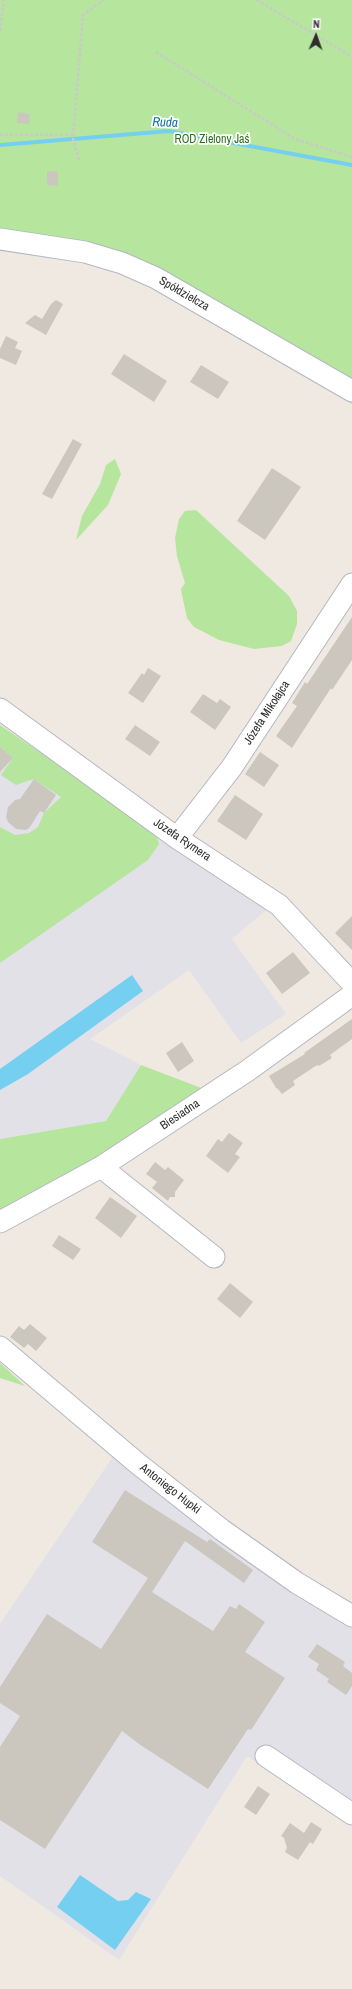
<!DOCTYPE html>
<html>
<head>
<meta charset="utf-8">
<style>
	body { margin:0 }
	#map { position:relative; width:352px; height:1989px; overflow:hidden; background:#efe9e1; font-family:"Archivo Narrow",sans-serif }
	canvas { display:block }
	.north { position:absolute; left:296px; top:16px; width:40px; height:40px; -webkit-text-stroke:3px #fff; paint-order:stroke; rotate:2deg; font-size:11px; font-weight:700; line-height:16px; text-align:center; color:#2e2e2e }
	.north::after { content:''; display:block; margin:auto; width:14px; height:18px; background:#2e2e2e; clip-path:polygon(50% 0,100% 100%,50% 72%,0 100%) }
</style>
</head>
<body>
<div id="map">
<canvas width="352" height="1989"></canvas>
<div class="north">N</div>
</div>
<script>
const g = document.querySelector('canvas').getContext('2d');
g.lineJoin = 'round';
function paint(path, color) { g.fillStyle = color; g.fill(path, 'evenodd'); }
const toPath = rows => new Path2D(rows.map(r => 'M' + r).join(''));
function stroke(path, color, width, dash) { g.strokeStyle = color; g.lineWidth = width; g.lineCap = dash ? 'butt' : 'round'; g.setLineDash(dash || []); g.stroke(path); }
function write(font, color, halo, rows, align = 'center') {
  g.font = font + ' "Archivo Narrow",sans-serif'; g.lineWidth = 3.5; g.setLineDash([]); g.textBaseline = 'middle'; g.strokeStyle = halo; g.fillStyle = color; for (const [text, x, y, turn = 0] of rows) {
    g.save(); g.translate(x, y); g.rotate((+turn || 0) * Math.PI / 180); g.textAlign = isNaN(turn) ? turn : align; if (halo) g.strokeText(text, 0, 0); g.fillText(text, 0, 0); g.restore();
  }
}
const industrial = toPath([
	[0,727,50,763,271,906,232,939,286,1014,241,1043,189,970,90,1039,141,1065,107,1121,0,1139],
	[114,1455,352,1626,352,1825,247,1756,119,1960,0,1876,0,1624]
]);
const green = toPath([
	[0,0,352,0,352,404,150,266,0,234],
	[115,459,121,474,108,505,76,540,82,516,100,484,106,465],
	[196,510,289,596,297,611,297,624,291,641,282,646,254,649,219,640,194,627,187,618,182,595,181,589,185,583,177,556,175,538,179,519,185,511],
	[0,725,155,831,159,844,148,860,0,963,0,827,15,835,29,833,38,827,44,813,61,797,34,779,16,785,1,775,13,758,0,747],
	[141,1065,204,1089,0,1229,0,1139,106,1121],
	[0,1363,25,1386,0,1378]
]);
const water = toPath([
	[132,975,143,991,28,1074,0,1090,0,1069],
	[80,1875,118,1901,128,1900,136,1892,151,1899,115,1950,57,1907]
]);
const stream = toPath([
	[0,145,169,131,352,165]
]);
const building = toPath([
	[18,112,30,114,29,124,17,123],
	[47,171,58,172,58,186,47,185],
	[56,300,63,304,46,335,25,323,35,315,42,319,51,304],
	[6,336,18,342,15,348,22,351,16,365,0,358,0,349],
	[124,354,167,381,154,402,111,374],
	[201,365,229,382,218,399,190,382],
	[73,439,82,444,52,499,42,494],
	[272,468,301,487,265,540,237,521],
	[352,617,352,660,332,690,331,688,292,748,276,736,297,706,292,703,305,682,307,684],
	[148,668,161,676,143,703,128,693,142,673,144,675],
	[203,694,217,703,220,699,231,707,215,730,190,712],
	[135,725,160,742,150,756,125,739],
	[0,747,13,758,0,772],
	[260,752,279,765,264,787,245,774],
	[34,779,56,795,44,813,40,811,30,827,26,830,16,829,8,822,6,817,8,807,15,800,20,799],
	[235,795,263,814,246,840,217,821],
	[352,916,352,950,335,933],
	[293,952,310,973,282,994,266,973],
	[352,1019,352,1039,330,1055,332,1058,319,1066,318,1065,314,1067,293,1081,295,1085,282,1094,278,1089,276,1088,269,1076,305,1054,304,1053],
	[182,1042,194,1061,178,1072,166,1053],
	[229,1133,243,1143,235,1154,240,1157,228,1173,206,1156,218,1139,222,1142],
	[155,1162,165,1170,168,1167,184,1180,175,1192,175,1197,170,1197,168,1201,152,1188,157,1182,146,1174],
	[110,1197,137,1216,121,1238,95,1218],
	[59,1235,81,1249,73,1260,52,1246],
	[230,1283,253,1302,240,1318,217,1299],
	[30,1324,47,1338,36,1351,28,1344,24,1348,10,1337,19,1326,24,1330],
	[125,1490,207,1542,210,1539,253,1570,244,1583,185,1541,152,1592,213,1631,230,1606,236,1609,239,1604,265,1622,245,1652,285,1678,251,1730,248,1729,208,1789,139,1744,122,1731,45,1849,0,1820,0,1747,20,1716,0,1703,0,1687,47,1614,101,1649,148,1578,92,1542],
	[317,1644,345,1662,343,1666,352,1673,352,1686,346,1695,327,1682,329,1679,316,1670,319,1664,308,1657],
	[258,1786,270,1794,256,1815,244,1807],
	[311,1822,322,1829,313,1844,310,1842,298,1860,285,1852,287,1848,284,1838,281,1836,290,1823,304,1833]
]);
const path = toPath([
	[257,0,352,57],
	[0,31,4,0],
	[156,52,295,139,352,157],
	[0,135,73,135],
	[79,160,73,139,83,15,103,0]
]);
const minor = toPath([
	[0,239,85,252,122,263,156,278,352,391],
	[0,709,177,838,279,905,352,983],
	[177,838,232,767,352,584],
	[101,1167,214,1257],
	[0,1222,101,1167,247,1071,352,995],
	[0,1347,137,1463,222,1530,297,1583,352,1616],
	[266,1756,352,1814]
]);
const parkNames = [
	["ROD Zielony Jaś",212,140]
];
const streetNames = [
	["Spółdzielcza",184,294,30],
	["Józefa Mikołajca",267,713,-57],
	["Józefa Rymera",182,840,34],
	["Biesiadna",180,1115,-34],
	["Antoniego Hupki",170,1489,38]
];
const waterNames = [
	["Ruda",165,123,2]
];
paint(industrial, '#e3e1e8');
paint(green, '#b6e59e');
paint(water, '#75cff0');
stroke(stream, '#75cff0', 4);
paint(building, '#cbc7bf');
stroke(minor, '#b4b7c1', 23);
stroke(path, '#c9c9c9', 2.5, [3, 2]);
stroke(minor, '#fff', 21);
write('12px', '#2c6e1b', '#fff', parkNames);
write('12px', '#2e2e2e', '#fff', streetNames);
write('italic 13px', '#0d6fa3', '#fff', waterNames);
</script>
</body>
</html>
